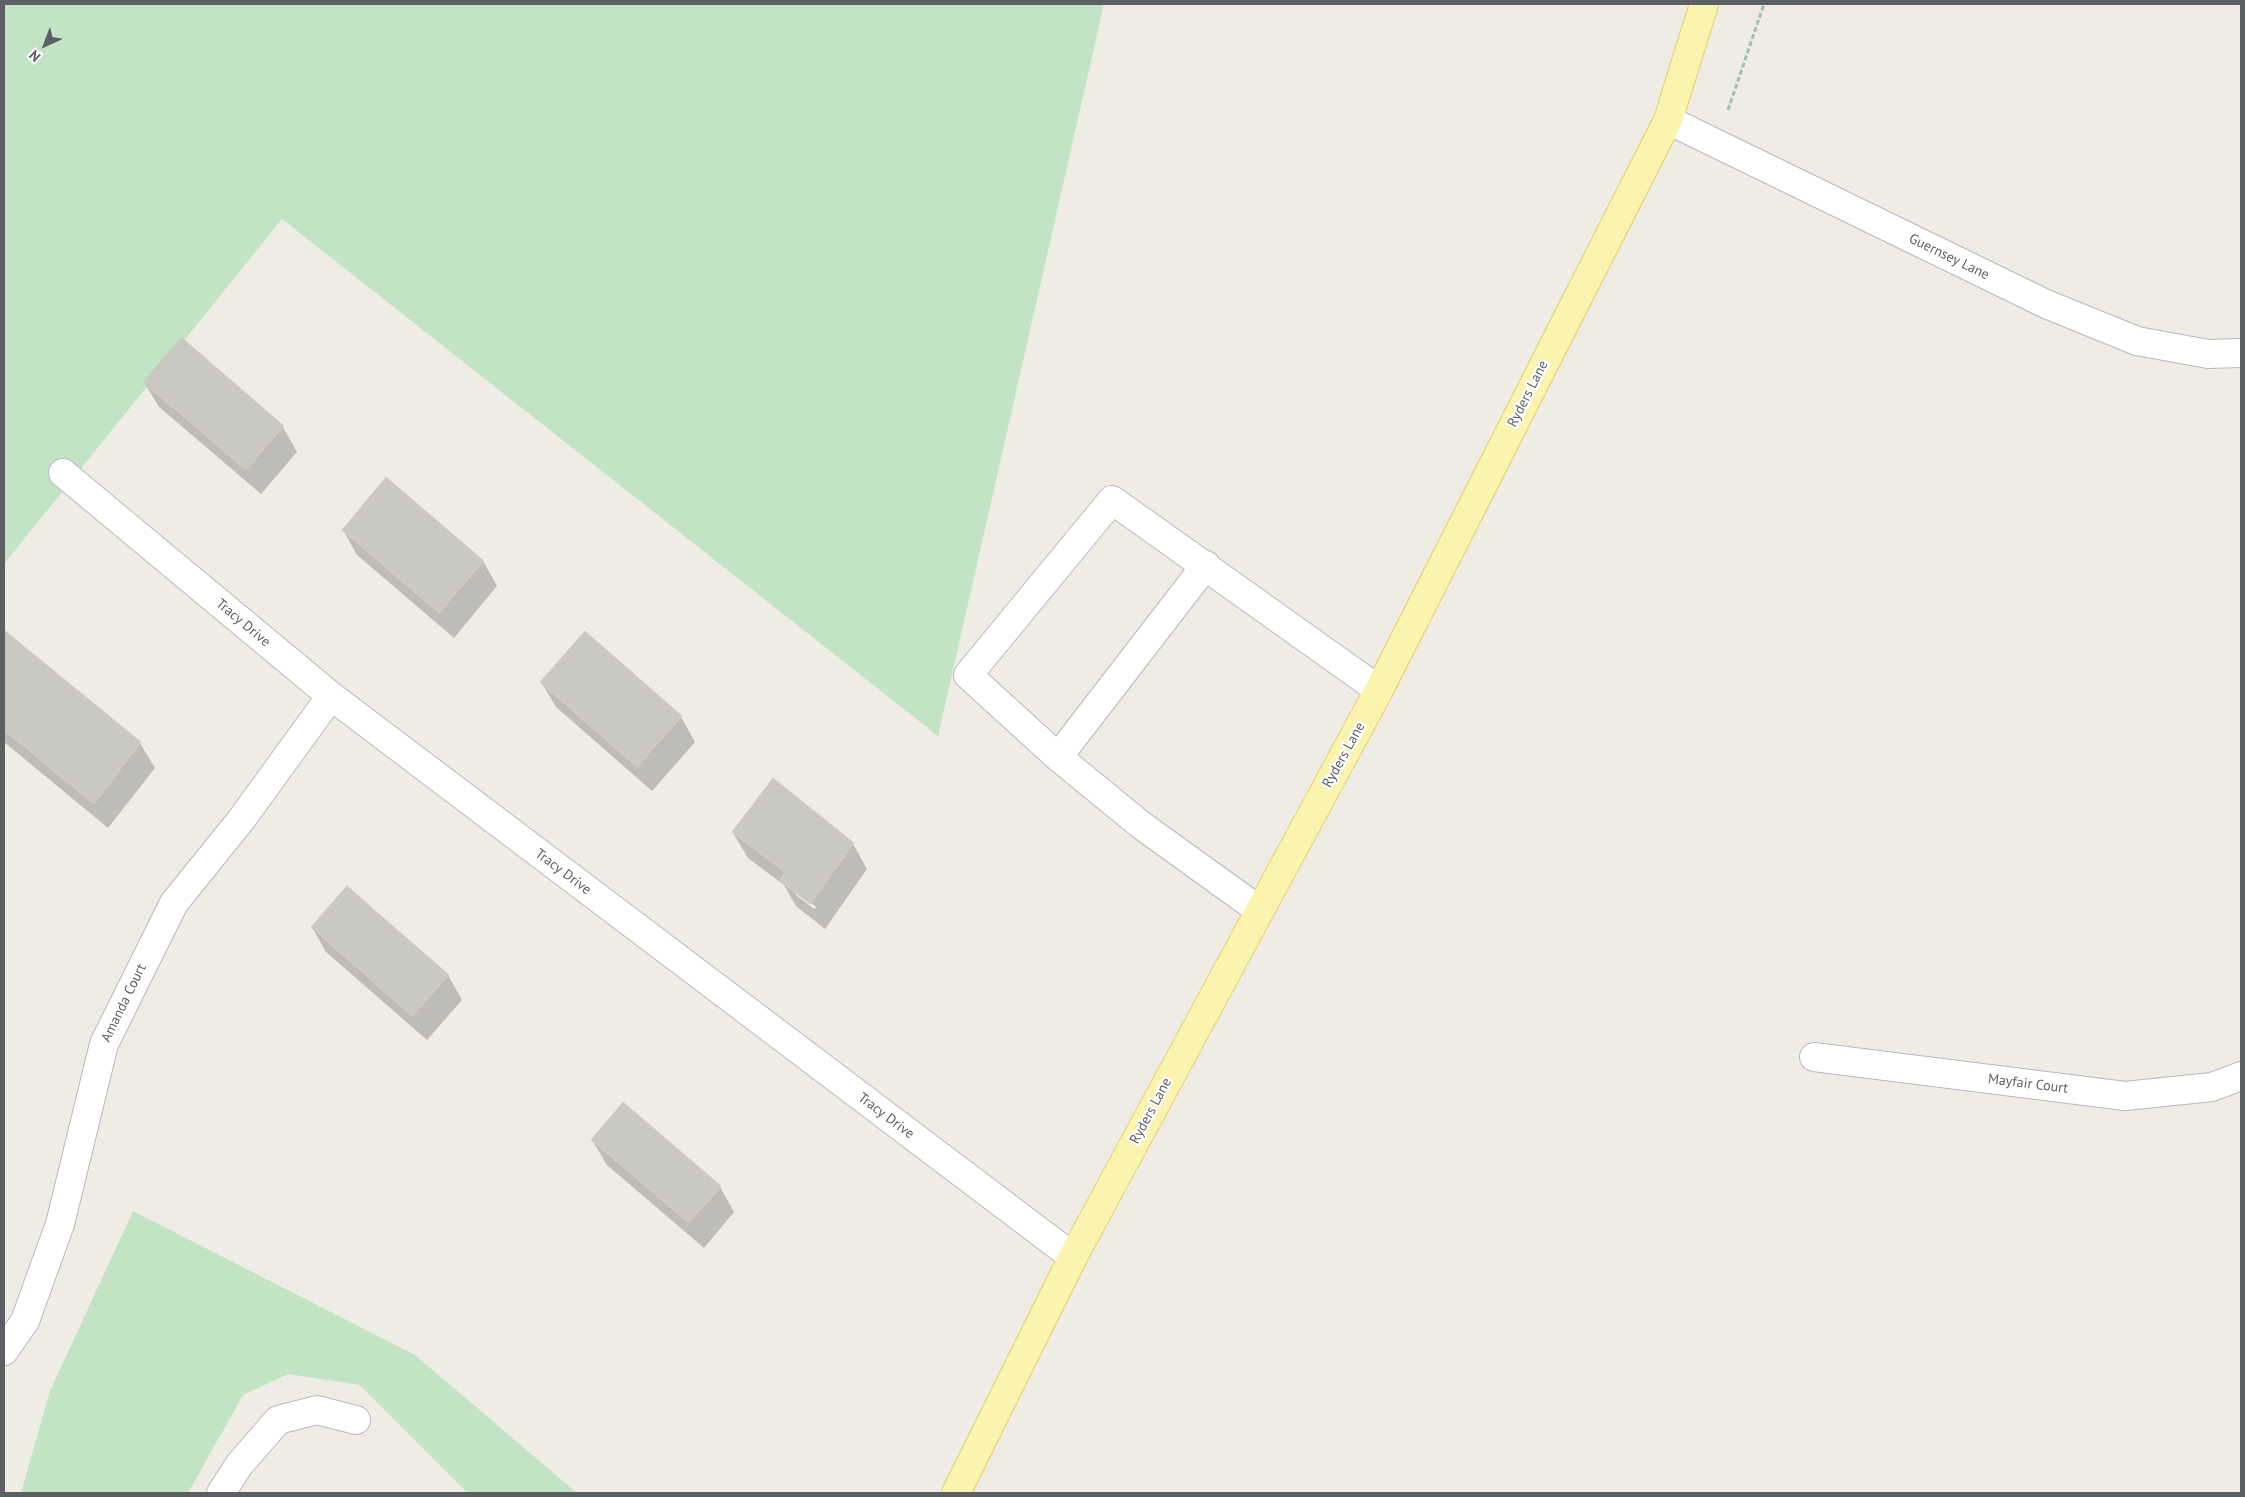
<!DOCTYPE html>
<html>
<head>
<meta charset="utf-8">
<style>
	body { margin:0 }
	#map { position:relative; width:2245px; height:1497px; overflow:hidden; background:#eeece4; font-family:"PT Sans",sans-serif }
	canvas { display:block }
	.frame { position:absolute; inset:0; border:5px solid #5c5f64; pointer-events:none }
	.north { position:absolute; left:20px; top:20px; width:50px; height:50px; -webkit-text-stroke:4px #fff; paint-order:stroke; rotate:223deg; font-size:14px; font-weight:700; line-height:20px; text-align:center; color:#5c5f64 }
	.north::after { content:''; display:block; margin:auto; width:18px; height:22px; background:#5c5f64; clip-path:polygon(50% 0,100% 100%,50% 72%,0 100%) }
</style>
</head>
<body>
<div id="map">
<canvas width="2245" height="1497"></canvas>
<div class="frame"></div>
<div class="north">N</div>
</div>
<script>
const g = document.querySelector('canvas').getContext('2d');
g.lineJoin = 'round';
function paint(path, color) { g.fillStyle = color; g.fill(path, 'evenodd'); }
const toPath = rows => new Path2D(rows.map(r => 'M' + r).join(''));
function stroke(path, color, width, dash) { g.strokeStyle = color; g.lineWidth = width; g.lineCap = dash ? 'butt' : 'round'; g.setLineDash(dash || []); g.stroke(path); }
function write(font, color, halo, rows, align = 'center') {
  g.font = font + ' "PT Sans",sans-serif'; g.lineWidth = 4.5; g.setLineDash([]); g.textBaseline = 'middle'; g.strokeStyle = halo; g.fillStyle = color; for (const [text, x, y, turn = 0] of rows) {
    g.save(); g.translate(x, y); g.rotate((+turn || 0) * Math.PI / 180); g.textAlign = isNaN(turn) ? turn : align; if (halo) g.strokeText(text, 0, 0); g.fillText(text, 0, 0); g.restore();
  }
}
const green = toPath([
	[4,4,1104,4,938,736,282,219,4,564],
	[133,1211,415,1355,577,1493,468,1493,360,1385,288,1374,243,1395,188,1493,21,1493,50,1391]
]);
const shadow = toPath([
	[144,382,283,427,297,452,261,494,159,407],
	[343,530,483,561,497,586,454,638,357,555],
	[4,631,140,743,155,768,108,828,4,742],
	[541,682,681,717,695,742,652,791,556,707],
	[733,833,853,844,867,869,825,929,796,906,784,885,748,858],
	[794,890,816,907,814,909,796,895],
	[312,927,448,975,462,1000,427,1040,326,952],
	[592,1140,720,1187,734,1212,704,1248,607,1165]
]);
const building = toPath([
	[181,337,284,426,246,470,143,382,181,337],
	[386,477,484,561,439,613,342,530,386,477],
	[4,630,141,742,94,804,4,730,4,630],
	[585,631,682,716,637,767,540,682,585,631],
	[773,778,854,843,810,904,780,881,785,872,732,832,773,778],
	[347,886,449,975,412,1016,311,927,347,886],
	[623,1102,721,1186,689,1223,591,1140,623,1102]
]);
const path = toPath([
	[1728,110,1764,4]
]);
const minor = toPath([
	[1668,120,2046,304,2137,341,2208,354,2241,353],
	[63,473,331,696,1073,1257],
	[1058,757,1206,565],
	[1259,910,1141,825,1058,757,968,675,1112,500,1379,690],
	[1814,1057,2125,1096,2212,1087,2241,1076],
	[4,1351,25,1321,60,1224,104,1044,174,903,241,820,331,696],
	[221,1493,239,1465,278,1420,317,1410,356,1420]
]);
const major = toPath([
	[956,1493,1073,1257,1379,690,1668,120,1704,4]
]);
const streetNames = [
	["Guernsey Lane",1949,257,26],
	["Ryders Lane",1528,394,-63],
	["Tracy Drive",243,623,40],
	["Ryders Lane",1344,755,-61],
	["Tracy Drive",563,872,37],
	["Amanda Court",124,1003,-64],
	["Mayfair Court",2028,1084,7],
	["Ryders Lane",1151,1111,-62],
	["Tracy Drive",886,1116,37]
];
paint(green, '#c2e4c5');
paint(shadow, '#0003');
paint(building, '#c9c8c1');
stroke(building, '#d2cfc3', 1);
stroke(minor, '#b7b9bd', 30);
stroke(major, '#e8ce63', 30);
stroke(path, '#9cc4ab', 3, [5, 2.5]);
stroke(minor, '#fff', 28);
stroke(major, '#faf4ae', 28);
write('14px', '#5c5f64', '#fff', streetNames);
</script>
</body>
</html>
